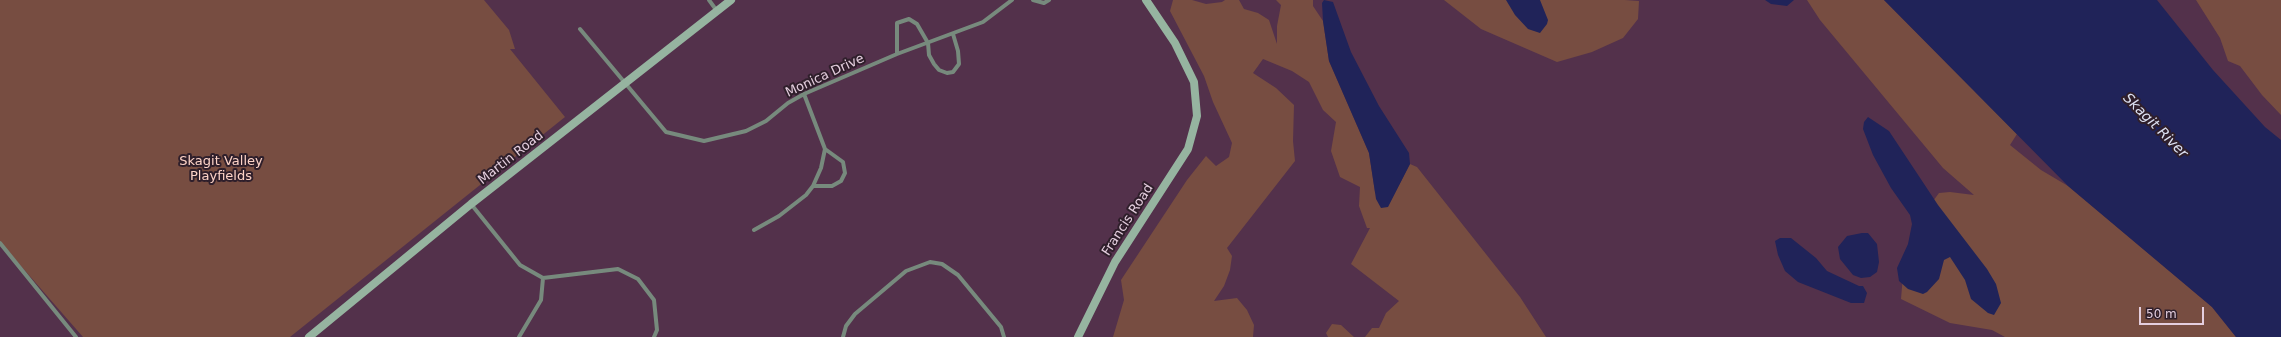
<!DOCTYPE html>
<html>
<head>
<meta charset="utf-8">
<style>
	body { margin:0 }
	#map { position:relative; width:2281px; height:337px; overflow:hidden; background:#53314b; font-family:"DejaVu Sans",sans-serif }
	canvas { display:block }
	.scale { position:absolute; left:2139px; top:307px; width:65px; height:18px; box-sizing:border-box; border:2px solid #e4cede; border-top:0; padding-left:5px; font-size:12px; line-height:14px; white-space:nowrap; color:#e4cede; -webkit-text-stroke:3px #2f1f2b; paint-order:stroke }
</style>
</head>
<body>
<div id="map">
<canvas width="2281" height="337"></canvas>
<div class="scale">50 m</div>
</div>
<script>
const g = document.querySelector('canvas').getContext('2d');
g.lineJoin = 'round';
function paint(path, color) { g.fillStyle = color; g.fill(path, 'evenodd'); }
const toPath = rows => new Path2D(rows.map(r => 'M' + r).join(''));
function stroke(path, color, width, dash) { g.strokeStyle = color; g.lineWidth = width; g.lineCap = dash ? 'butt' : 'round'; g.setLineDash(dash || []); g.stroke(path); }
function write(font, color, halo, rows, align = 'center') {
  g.font = font + ' "DejaVu Sans",sans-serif'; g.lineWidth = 4; g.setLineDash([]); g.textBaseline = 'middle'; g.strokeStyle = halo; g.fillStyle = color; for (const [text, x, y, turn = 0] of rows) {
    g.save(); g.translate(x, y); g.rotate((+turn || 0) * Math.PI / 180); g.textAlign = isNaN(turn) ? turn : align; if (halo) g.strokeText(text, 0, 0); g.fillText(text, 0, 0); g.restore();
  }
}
const green = toPath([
	[0,0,484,0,509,30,515,49,510,49,565,117,290,337,83,337,0,242],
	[1173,0,1192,0,1206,4,1222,2,1225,0,1239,0,1244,9,1258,13,1269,20,1277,44,1277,26,1281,5,1276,0,1313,0,1313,6,1323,21,1329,61,1369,153,1375,192,1388,206,1410,164,1417,167,1520,297,1546,337,1365,337,1372,328,1379,328,1386,313,1399,301,1351,264,1370,228,1367,228,1359,206,1360,187,1340,177,1331,151,1336,122,1323,110,1309,82,1292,71,1263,59,1253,73,1276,88,1294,105,1293,141,1295,161,1227,248,1232,256,1230,270,1224,286,1214,301,1237,298,1247,310,1254,325,1253,337,1113,337,1124,300,1121,280,1187,180,1206,156,1216,166,1229,157,1232,143,1213,102,1204,76,1170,11],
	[1444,0,1625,0,1639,1,1638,19,1623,38,1592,52,1557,62,1481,29],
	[1807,0,1884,0,2017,134,2010,145,2041,170,2068,186,2212,307,2236,337,2005,337,1992,330,1950,323,1901,299,1904,263,1919,220,1939,193,1950,192,1974,195,1943,168,1820,20],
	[2196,0,2281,0,2281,115,2262,95,2240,66,2228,61,2220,38],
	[1332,324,1341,325,1354,337,1328,337,1326,333]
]);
const water = toPath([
	[1324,0,1333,2,1351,52,1379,106,1409,153,1410,164,1388,207,1381,208,1376,199,1369,153,1329,61,1323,21,1322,3],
	[1506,0,1540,0,1548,20,1547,24,1540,33,1528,29,1515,15],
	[1765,0,1794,0,1787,6,1771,4],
	[1884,0,2157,0,2213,70,2265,127,2281,140,2281,337,2236,337,2212,307,2068,186],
	[1868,117,1889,131,1938,205,1987,269,1996,284,2001,303,1994,315,1988,313,1971,299,1965,280,1950,257,1944,260,1939,279,1927,292,1923,294,1908,289,1899,281,1897,268,1908,244,1912,224,1910,215,1891,188,1873,155,1863,129,1864,122],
	[1862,233,1868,233,1877,244,1879,262,1877,272,1870,277,1861,278,1853,275,1840,259,1838,247,1847,236],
	[1780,238,1791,238,1816,258,1827,271,1859,286,1863,286,1867,293,1864,303,1851,303,1798,282,1785,271,1778,255,1775,241]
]);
const street = toPath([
	[709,0,717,11],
	[1033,0,1044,3,1049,0],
	[580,29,666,132,704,141,746,131,766,121,788,103,804,94,897,54,983,22,1012,0],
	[897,54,897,23,909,19,917,24,928,43,929,55,934,64,939,70,947,73,953,72,959,64,958,51,953,34],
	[813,186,832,186,841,181,845,173,843,162,825,149],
	[471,204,520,265,543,278],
	[754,230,779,216,806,195,813,186,821,168,825,149,804,94],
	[0,243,76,337],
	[519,337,541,300,543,278,618,269,638,279,654,300,657,330,654,337],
	[843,337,846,326,855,314,906,271,930,262,942,264,958,275,1001,327,1004,337]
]);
const secondary = toPath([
	[309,337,471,204,731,0],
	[1078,337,1115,262,1188,149,1197,116,1194,82,1175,43,1146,0]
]);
const streetNames = [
	["Monica Drive",825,76,-25],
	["Martin Road",511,158,-38],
	["Francis Road",1128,220,-57]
];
const parkNames = [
	["Skagit Valley",221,162],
	["Playfields",221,177]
];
const waterNames = [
	["Skagit River",2155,126,45]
];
paint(green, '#774d41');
paint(water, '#202359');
stroke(street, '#778a7d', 4);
stroke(secondary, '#96b4a0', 8);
write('13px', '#e4cede', '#2f1f2b', streetNames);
write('13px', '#fdd3c7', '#2f1f2b', parkNames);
write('italic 14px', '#dde1f3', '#2f1f2b', waterNames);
</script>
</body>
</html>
